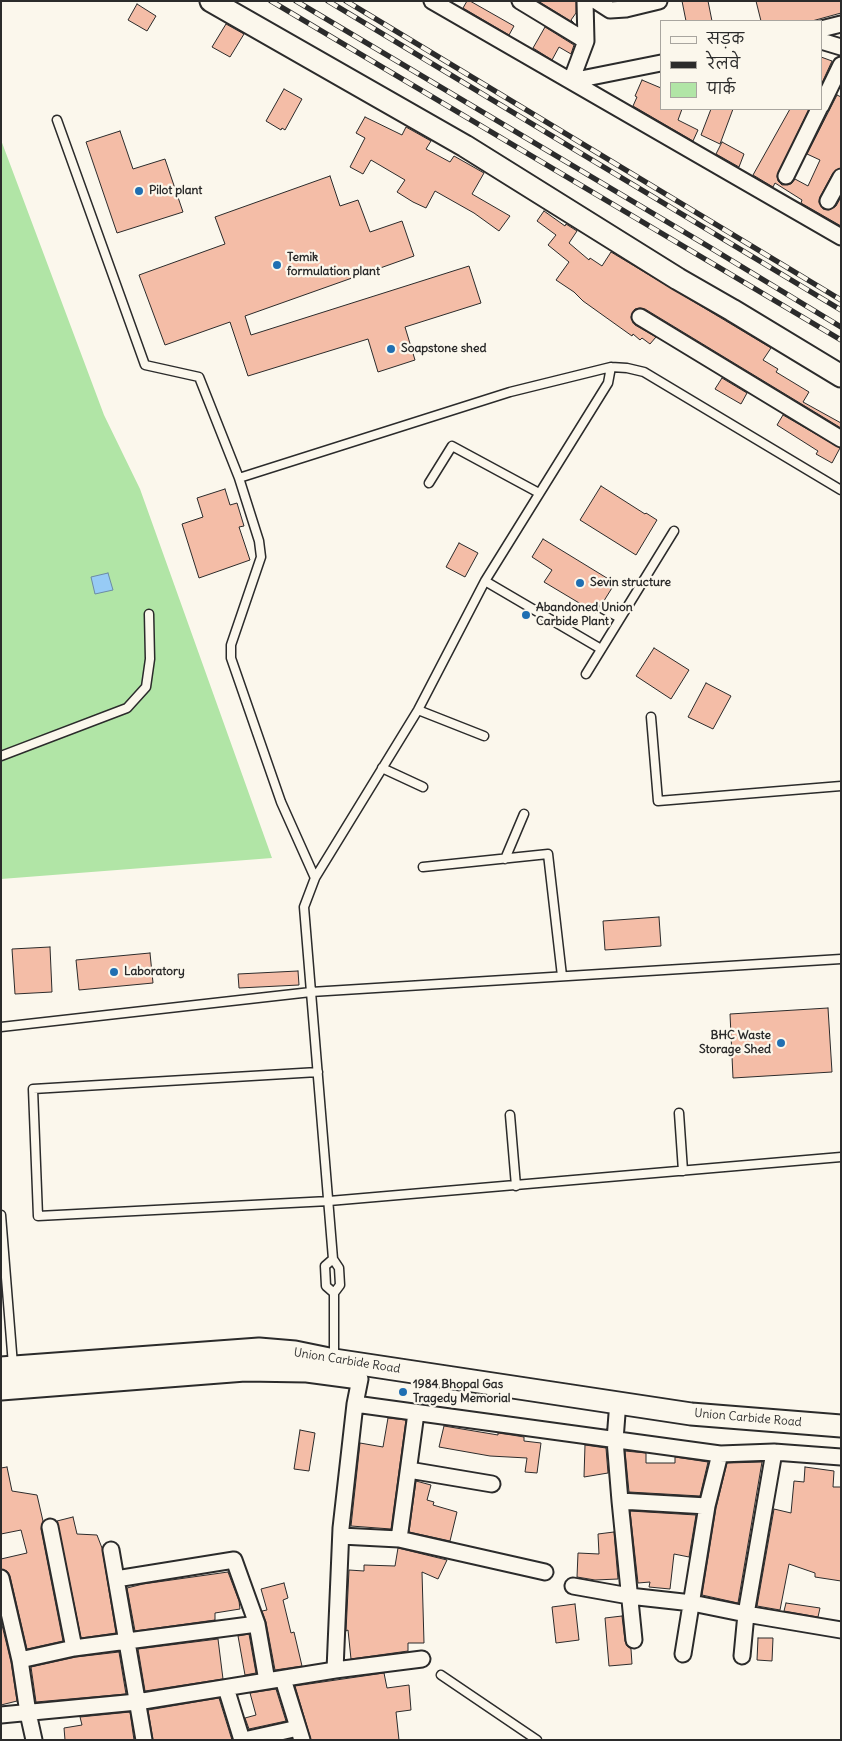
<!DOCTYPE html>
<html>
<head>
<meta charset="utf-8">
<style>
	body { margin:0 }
	#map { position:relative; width:842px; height:1741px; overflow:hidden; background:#fbf7ec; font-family:Delius,"Playpen Sans Deva",sans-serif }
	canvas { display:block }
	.frame { position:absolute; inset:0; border:2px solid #2b2b2b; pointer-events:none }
	.legend { position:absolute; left:660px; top:20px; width:162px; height:90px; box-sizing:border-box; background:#fbf7ec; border:1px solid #a8a59f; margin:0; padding:6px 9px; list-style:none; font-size:15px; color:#2b2b2b }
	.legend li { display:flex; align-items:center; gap:10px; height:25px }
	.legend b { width:25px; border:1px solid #a8a59f }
</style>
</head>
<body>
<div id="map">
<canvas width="842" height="1741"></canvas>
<div class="frame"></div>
<ul class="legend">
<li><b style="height:6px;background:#fbf7ec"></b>सड़क</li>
<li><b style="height:6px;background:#2b2b2b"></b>रेलवे</li>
<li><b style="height:14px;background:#b1e5a6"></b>पार्क</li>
</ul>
</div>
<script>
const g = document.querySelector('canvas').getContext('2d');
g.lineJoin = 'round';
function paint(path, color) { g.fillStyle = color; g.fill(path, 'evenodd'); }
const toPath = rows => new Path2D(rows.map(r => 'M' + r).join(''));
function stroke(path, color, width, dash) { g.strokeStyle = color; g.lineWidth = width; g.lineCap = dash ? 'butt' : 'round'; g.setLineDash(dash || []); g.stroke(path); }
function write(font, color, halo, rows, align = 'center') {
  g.font = font + ' Delius,sans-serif'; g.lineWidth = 4.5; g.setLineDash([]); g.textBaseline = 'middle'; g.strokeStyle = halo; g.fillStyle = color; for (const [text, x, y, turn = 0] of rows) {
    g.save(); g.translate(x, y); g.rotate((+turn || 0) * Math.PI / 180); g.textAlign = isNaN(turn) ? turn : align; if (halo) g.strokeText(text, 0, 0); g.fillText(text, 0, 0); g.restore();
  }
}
const green = toPath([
	[1,140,104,415,140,489,272,858,1,879]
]);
const water = toPath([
	[108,573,113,590,95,594,91,577,108,573]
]);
const building = toPath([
	[467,1,470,1,514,26,509,35,463,8,467,1],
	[538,1,576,1,576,13,571,20,574,23,538,1],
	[682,1,708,1,712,21,686,21,682,1],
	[756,1,841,1,841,13,812,21,761,21,756,1],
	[137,4,156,16,147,31,128,20,137,4],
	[226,24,244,34,230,57,212,47,226,24],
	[545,27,574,45,571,54,559,47,552,60,533,48,545,27],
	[821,57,832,61,821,85,821,57],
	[642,80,661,88,661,109,682,109,678,120,698,130,693,141,633,106,637,97,635,96,642,80],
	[284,89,302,99,285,130,282,128,281,130,266,121,284,89],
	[837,95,841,97,841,168,833,173,820,197,819,202,823,209,829,210,836,206,841,197,841,226,801,203,802,200,775,183,773,187,753,175,790,109,809,109,777,176,778,181,782,185,791,184,795,179,808,186,820,160,807,154,837,95],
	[711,109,733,109,720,144,701,135,711,109],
	[365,117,402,135,406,127,431,141,426,149,450,162,454,156,484,173,472,194,510,216,499,231,474,213,435,191,426,208,413,202,397,192,405,180,371,160,363,174,350,167,365,138,356,133,365,117],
	[120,131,133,169,165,159,183,212,117,233,86,142,120,131],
	[722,142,744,154,739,167,716,154,722,142],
	[330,176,340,206,358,200,370,232,402,221,414,256,245,316,251,335,469,266,481,303,405,327,415,360,378,372,368,339,248,376,230,322,165,345,139,275,225,244,215,217,330,176],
	[544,211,565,226,566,224,577,231,569,243,589,260,590,258,602,266,611,252,771,348,763,360,778,369,776,372,809,392,803,402,841,423,841,428,645,309,640,308,635,309,631,317,635,325,656,337,650,344,642,338,640,340,633,334,632,336,583,301,574,292,556,280,569,262,548,245,556,235,537,221,544,211],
	[722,378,747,393,741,404,715,389,722,378],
	[783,415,840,448,832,463,816,454,818,451,777,425,783,415],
	[601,486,645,514,646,513,657,520,636,555,580,520,601,486],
	[225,489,230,505,237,503,244,526,239,527,250,560,199,578,182,524,203,517,197,498,225,489],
	[543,539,615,583,602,604,598,606,596,613,544,582,552,570,532,557,543,539],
	[459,543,478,553,465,577,446,567,459,543],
	[654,648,689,670,671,699,636,676,654,648],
	[706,683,731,696,713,729,688,717,706,683],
	[659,917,661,946,605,950,603,921,659,917],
	[50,947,52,992,15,994,12,949,50,947],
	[150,953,153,983,79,990,76,960,150,953],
	[298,971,299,985,239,988,238,974,298,971],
	[828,1008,832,1072,733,1078,730,1014,828,1008],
	[388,1418,406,1420,391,1529,351,1526,360,1443,383,1447,388,1418],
	[444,1426,498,1435,498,1433,512,1435,524,1437,524,1441,541,1443,537,1473,525,1472,527,1458,490,1456,439,1447,444,1426],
	[300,1430,315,1433,309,1471,294,1469,300,1430],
	[585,1445,606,1448,608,1473,584,1477,585,1445],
	[625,1451,646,1453,646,1463,675,1463,675,1457,708,1462,700,1496,629,1492,625,1451],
	[762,1462,738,1603,702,1595,716,1508,727,1463,762,1462],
	[7,1467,12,1491,37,1495,43,1521,41,1529,63,1641,27,1649,10,1576,7,1571,1,1569,1,1559,27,1553,21,1530,1,1534,1,1468,7,1467],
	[805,1467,834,1471,833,1487,841,1487,841,1581,815,1577,815,1573,789,1564,780,1610,757,1606,774,1509,791,1513,794,1481,804,1482,805,1467],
	[416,1481,431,1485,427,1500,434,1502,433,1505,457,1512,450,1541,409,1532,416,1481],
	[630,1511,696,1515,689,1557,674,1554,670,1589,649,1587,650,1582,638,1583,630,1511],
	[73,1517,77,1534,97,1535,102,1548,116,1633,81,1638,57,1521,73,1517],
	[614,1532,618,1579,595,1580,577,1577,578,1553,599,1554,598,1534,614,1532],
	[398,1548,447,1560,438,1579,422,1572,424,1643,408,1643,408,1651,351,1659,348,1630,346,1631,349,1570,364,1571,364,1565,395,1566,398,1548],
	[228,1572,239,1601,240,1609,215,1613,215,1620,135,1631,127,1588,143,1584,228,1572],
	[284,1583,288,1598,283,1600,291,1633,294,1632,302,1666,275,1670,266,1622,262,1611,267,1610,261,1589,284,1583],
	[786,1603,820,1608,818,1617,784,1611,786,1603],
	[575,1604,579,1640,556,1643,552,1607,575,1604],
	[622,1616,625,1641,627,1646,631,1649,632,1664,609,1666,605,1618,622,1616],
	[1,1621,11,1662,17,1701,1,1705,1,1621],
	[249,1634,256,1673,245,1675,238,1636,249,1634],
	[758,1638,773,1638,772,1661,757,1660,758,1638],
	[218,1639,223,1679,145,1691,138,1649,218,1639],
	[119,1652,126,1694,36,1702,31,1667,76,1657,119,1652],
	[384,1673,387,1688,409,1685,411,1710,396,1712,399,1740,311,1740,295,1686,384,1673],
	[276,1689,286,1721,249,1729,245,1718,256,1715,250,1693,276,1689],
	[219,1698,232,1740,153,1740,148,1710,219,1698],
	[130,1712,134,1740,65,1740,64,1728,82,1725,80,1717,130,1712]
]);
const lane = toPath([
	[57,120,145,365,199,377,239,478,259,541,261,557,231,645,231,658,281,802,315,878],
	[239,478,510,392,611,367,627,368,644,372,841,490],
	[429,483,452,446,539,493],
	[485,581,601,649],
	[603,609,620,618],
	[586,674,674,531],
	[418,710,484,736],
	[651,717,658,801,841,786],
	[1,756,127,708,146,687,150,659,149,614],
	[382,768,423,787],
	[505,859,524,814],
	[423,867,548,854,562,976],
	[1,1027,311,992,304,907,315,878,418,710,485,581,608,383,611,367],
	[318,1072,33,1089,38,1216,329,1201,841,1157],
	[679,1113,683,1171],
	[510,1115,516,1186],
	[1,1215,13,1365],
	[333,1259,325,1266,326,1286,334,1293],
	[334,1357,334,1293,340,1285,339,1268,333,1259,311,992,841,959],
	[441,1675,537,1740]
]);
const street = toPath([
	[432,1,841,237],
	[520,1,586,41],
	[596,1,610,10,626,9,659,1],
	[821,29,841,24],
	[821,41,841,47],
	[571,81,661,63],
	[571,81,586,41,585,1],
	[821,106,841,65],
	[786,176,819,109],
	[828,201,841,177],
	[640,317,841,439],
	[355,1404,720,1454,774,1452,841,1457],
	[617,1414,615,1440,620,1501,634,1640],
	[409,1470,492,1484],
	[620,1501,707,1506],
	[50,1527,74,1648],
	[341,1536,399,1539,545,1572],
	[399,1539,416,1413],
	[111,1550,144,1740],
	[1,1578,20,1660,28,1713,34,1740],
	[116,1579,234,1560,257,1624,267,1681],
	[573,1586,629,1596,692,1603,746,1614,841,1630],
	[683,1654,707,1506,720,1454],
	[742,1656,746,1614,774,1452],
	[20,1660,74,1648,257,1624],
	[335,1670,341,1528,355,1404,360,1379],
	[283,1679,302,1740],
	[226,1688,242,1740],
	[1,1715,137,1702,335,1670,422,1659],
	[244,1740,298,1728]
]);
const secondary = toPath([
	[211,1,465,146,678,279,732,310,841,376],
	[1,1368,259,1349,295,1352,334,1360,691,1414,841,1426],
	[1,1389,245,1370,307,1371,352,1377]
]);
const rail = toPath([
	[271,1,841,340],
	[296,1,706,245,841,327],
	[328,1,841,310],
	[346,1,841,300]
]);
const markers = [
	[139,191,5,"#1f6fb2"],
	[277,265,5,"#1f6fb2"],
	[391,349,5,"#1f6fb2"],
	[580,583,5,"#1f6fb2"],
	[526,615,5,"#1f6fb2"],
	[114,972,5,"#1f6fb2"],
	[781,1043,5,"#1f6fb2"],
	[403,1392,5,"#1f6fb2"]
];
const poiNames = [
	["Pilot plant",149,191],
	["Temik",287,258],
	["formulation plant",287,272],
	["Soapstone shed",401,349],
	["Sevin structure",590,583],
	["Abandoned Union",536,608],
	["Carbide Plant",536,622],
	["Laboratory",124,972],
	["BHC Waste",771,1036,"right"],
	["Storage Shed",771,1050,"right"],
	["1984 Bhopal Gas",413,1385],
	["Tragedy Memorial",413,1399]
];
const streetNames = [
	["Union Carbide Road",347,1361,9],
	["Union Carbide Road",748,1418,5]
];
paint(green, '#b1e5a6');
paint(water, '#97cbf5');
stroke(water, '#6c8ba4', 1);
paint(building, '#f4bda7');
stroke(building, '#2b2b2b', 1);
stroke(lane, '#2b2b2b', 11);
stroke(street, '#2b2b2b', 19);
stroke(secondary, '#2b2b2b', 25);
stroke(lane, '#fbf7ec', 8);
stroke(street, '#fbf7ec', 15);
stroke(secondary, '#fbf7ec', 21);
stroke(rail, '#2b2b2b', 5.5);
stroke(rail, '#fbf7ec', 4, [11]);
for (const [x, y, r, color] of markers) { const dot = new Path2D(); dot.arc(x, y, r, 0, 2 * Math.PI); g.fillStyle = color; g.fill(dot); stroke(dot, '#fbf7ec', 2); }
write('bold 12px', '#2b2b2b', '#fbf7ec', poiNames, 'left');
write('12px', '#2b2b2b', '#fbf7ec', streetNames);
</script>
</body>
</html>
